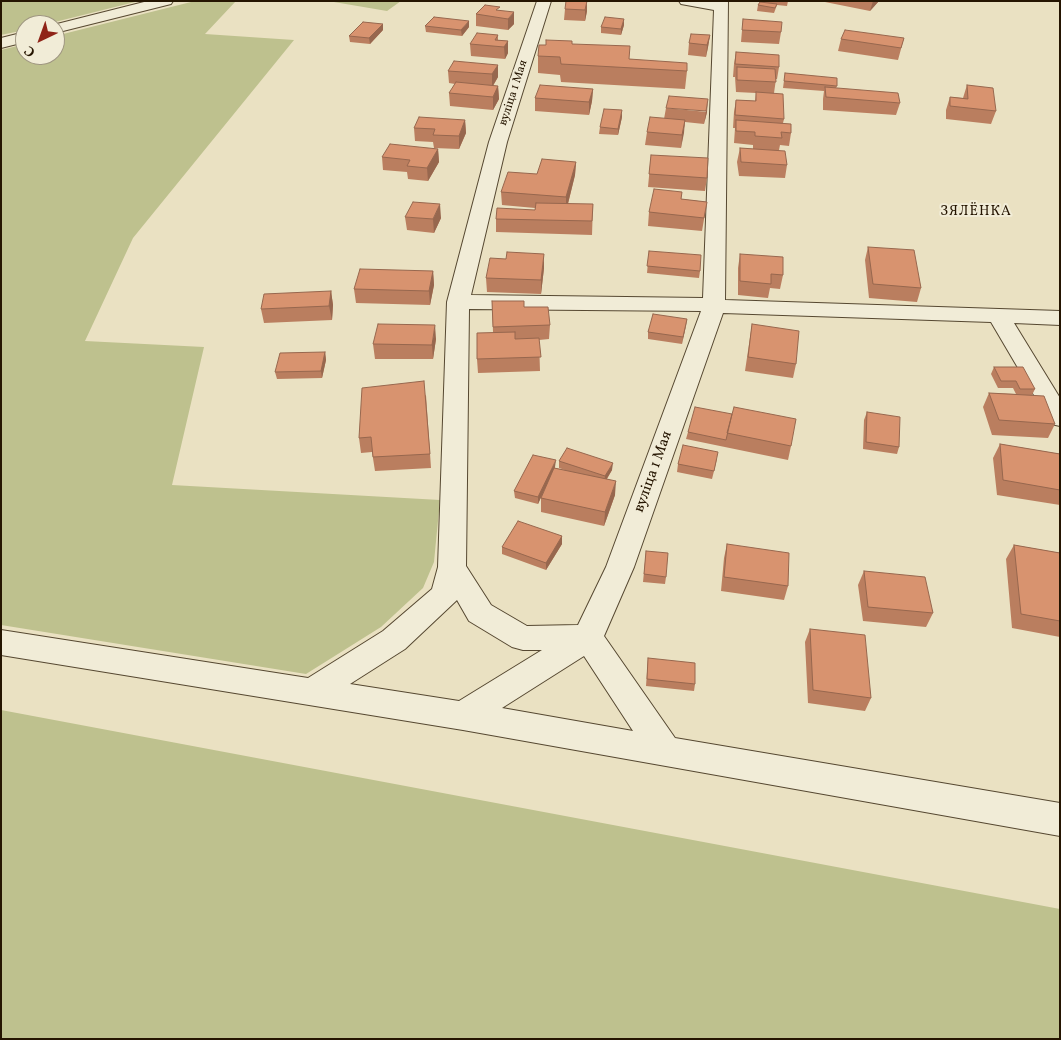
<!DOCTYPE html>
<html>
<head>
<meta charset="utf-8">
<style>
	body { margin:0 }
	#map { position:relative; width:1061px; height:1040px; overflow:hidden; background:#eae1c2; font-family:Vollkorn,serif }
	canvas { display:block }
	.frame { position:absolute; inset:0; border:2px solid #251501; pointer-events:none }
	.north { position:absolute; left:15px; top:15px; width:50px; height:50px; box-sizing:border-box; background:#f1ecd7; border:1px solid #9f9681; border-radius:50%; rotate:222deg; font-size:14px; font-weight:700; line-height:20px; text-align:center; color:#251501 }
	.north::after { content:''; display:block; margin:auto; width:18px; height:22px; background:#8f2418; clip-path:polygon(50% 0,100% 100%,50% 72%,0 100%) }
</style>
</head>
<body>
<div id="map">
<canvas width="1061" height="1040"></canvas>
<div class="frame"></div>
<div class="north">С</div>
</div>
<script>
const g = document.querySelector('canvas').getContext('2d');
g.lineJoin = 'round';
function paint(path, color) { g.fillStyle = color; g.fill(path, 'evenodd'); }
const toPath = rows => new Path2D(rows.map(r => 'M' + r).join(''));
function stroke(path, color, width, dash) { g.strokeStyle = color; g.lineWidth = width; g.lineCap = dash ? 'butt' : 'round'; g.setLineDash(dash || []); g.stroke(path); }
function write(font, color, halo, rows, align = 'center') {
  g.font = font + ' Vollkorn,serif'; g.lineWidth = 4; g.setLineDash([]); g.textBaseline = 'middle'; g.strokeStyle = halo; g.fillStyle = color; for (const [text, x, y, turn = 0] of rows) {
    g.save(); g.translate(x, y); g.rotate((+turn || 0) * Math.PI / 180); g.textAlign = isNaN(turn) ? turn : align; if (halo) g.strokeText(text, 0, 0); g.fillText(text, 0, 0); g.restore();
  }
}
const green = toPath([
	[1,1,139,1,43,25,25,25,25,30,1,35],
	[195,1,236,1,205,34,294,40,133,238,85,341,204,347,172,485,440,500,434,562,423,588,381,627,306,674,1,625,1,50,25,44,25,55,55,55,55,36],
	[328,1,401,1,387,11],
	[1,710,1060,909,1060,1039,1,1039]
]);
const minor = toPath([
	[148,1,173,1,171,4,55,33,55,25,53,25,148,1],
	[537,1,551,1,507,142,471,295,703,298,714,10,681,4,679,1,728,1,725,300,1060,311,1060,325,1014,323,1060,398,1060,426,1051,424,991,322,723,313,634,567,604,636,675,738,1060,803,1060,836,463,730,1,655,1,630,308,678,383,631,432,589,438,567,447,302,489,142,537,1],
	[469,309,701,311,606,567,578,625,527,626,491,605,466,566,469,309],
	[457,600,469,621,512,647,523,650,542,650,459,701,350,684,405,649,457,600],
	[584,656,633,731,502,708,584,656],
	[25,32,25,42,1,48,1,38,25,32]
]);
const wall = toPath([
	[587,1,587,11,585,21,564,20,565,9],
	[761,1,788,1,787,6,777,5,774,13,757,11,758,5],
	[825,1,879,1,870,11,825,2],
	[500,10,514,24,508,30,476,26,476,14],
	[743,19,781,32,779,44,741,42],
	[624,25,621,35,601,33,601,27],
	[425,26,469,27,462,36,426,32],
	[383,30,370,44,350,42,349,36],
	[498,35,498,40,508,41,508,53,505,59,471,56,470,44],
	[710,35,708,47,706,57,688,55,689,43],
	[904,38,898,60,838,51,841,39],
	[572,41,572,44,630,59,687,71,685,89,561,82,560,75,538,73,538,56,546,45],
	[736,52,779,67,777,79,776,79,774,93,784,119,783,123,791,133,789,146,780,145,779,150,787,165,785,178,739,176,737,162,740,148,753,149,753,145,734,143,735,128,733,128,734,112,736,100,755,101,756,93,736,92,735,77,733,77,734,64],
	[498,65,498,77,493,86,498,86,499,99,493,110,450,106,449,93,455,84,449,83,448,71],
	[785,73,837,86,836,88,900,103,896,115,823,110,823,99,824,91,783,88],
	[967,85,996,111,991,124,946,119,946,110,950,97,963,98],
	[593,89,592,101,589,115,535,111,535,98],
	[666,108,707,112,704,124,685,122,681,148,645,145,647,132,664,119],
	[622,117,618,135,599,134,600,127],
	[465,120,466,133,459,149,434,148,433,142,415,141,414,128],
	[438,149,439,162,428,181,408,179,407,172,383,170,382,157],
	[651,155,707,178,705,191,648,187],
	[576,162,575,175,568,204,593,204,592,235,496,232,496,219,535,210,535,208,502,205,501,192,537,174],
	[682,192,681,199,707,202,702,231,648,226,649,212],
	[405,217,441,218,434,233,407,230],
	[868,247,921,288,917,302,869,298,865,260],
	[649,251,700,271,699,278,647,273],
	[740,254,783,275,780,289,770,288,768,298,738,295,738,268],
	[506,259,544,268,541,294,487,292,486,278],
	[433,271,434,285,430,305,356,303,354,289],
	[331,291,333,305,332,320,264,323,261,309],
	[492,301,524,307,550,325,549,339,539,340,540,371,478,373,477,359,493,332],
	[687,319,682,344,648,339,648,332],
	[752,324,796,364,793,378,745,371],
	[436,339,433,359,375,359,373,344],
	[325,352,326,360,322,378,277,379,275,372],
	[994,367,1035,389,1032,395,1055,424,1048,438,992,435,983,407,989,393,1016,394,1013,388,998,388,991,374],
	[426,395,431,468,375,471,372,452,361,453,359,438],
	[867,412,899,447,897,454,863,449,864,420],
	[732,414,791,446,788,460,686,439,688,432],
	[1000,444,1060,454,1060,505,997,495,993,458],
	[717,459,712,479,677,472,678,464],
	[559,461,612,470,607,479,615,495,604,526,541,512,541,498,547,484,538,504,515,498,514,491,555,467,555,468,565,470,559,468],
	[562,536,562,544,546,570,502,554,502,547],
	[727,544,788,586,784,600,721,591,724,558],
	[1014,545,1060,553,1060,637,1012,628,1006,559],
	[646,551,666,577,665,584,643,582],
	[864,571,933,613,926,627,863,621,858,585],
	[810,629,871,698,865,711,808,703,805,642],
	[648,658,695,684,694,691,646,686]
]);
const shadedWall = toPath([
	[587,1,587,11,585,21,585,10],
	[873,1,879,1,870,11],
	[514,12,514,24,508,30,508,19],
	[624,19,624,25,621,35,621,29],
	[469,21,469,27,462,36,461,30],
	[383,24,383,30,370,44,369,38],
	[710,35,708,47,706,57,707,45],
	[508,41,508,53,505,59,504,47],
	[498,65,498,77,492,87,492,74],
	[498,86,499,99,493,110,493,97],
	[593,89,592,101,589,115,589,102],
	[708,99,707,112,704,124,706,111],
	[622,110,622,117,618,135,618,129],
	[465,120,466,133,459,149,459,136],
	[685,120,684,133,681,148,682,135],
	[438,149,439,162,428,181,427,168],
	[576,162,575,175,566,211,566,197],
	[440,204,441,218,434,233,433,219],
	[544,254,544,268,541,294,541,280],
	[433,271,434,285,430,305,429,291],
	[331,291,333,305,332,320,329,306],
	[687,319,686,326,682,344,683,337],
	[435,325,436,339,433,359,432,345],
	[325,352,326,360,322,378,321,371],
	[556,460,555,467,538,504,538,497],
	[613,463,612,470,604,483,605,476],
	[616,481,615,495,604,526,605,512],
	[562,536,562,544,546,570,546,563]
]);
const building = toPath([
	[566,1,587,1,585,10,565,9,566,1],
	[760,2,777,4,775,8,758,5,760,2],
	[485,5,500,7,496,10,514,12,508,19,476,14,485,5],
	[434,17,469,21,461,30,425,26,434,17],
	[605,17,624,19,621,29,601,27,605,17],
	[743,19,782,22,781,32,742,30,743,19],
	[363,22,383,24,369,38,349,36,363,22],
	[845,30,904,38,901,48,841,39,845,30],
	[477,33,498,35,495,40,508,41,504,47,470,44,477,33],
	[691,34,710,35,707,45,689,43,691,34],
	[546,40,572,41,572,44,630,46,629,59,687,63,687,71,561,64,560,57,538,56,539,45,546,45,546,40],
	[736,52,779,55,779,67,735,64,736,52],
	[454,61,498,65,492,74,448,71,454,61],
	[737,67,775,69,776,82,737,80,737,67],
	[785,73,837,78,837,86,784,81,785,73],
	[456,82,498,86,493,97,449,93,456,82],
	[540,85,593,89,589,102,535,98,540,85],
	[967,85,993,88,996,111,950,106,950,97,968,99,967,85],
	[825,87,898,93,900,103,826,97,825,87],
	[756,92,783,94,784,119,735,115,736,100,756,101,756,92],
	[669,96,708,99,706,111,666,108,669,96],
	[604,109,622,110,618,129,600,127,604,109],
	[419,117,465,120,459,136,433,135,435,129,414,128,419,117],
	[650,117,685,120,682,135,647,132,650,117],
	[736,120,791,124,791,133,781,132,782,138,755,136,755,132,736,131,736,120],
	[390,144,438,149,427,168,407,166,410,160,382,157,390,144],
	[740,148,785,151,787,165,741,162,740,148],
	[651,155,708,158,707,178,649,174,651,155],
	[542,159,576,162,566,197,501,192,508,172,537,174,542,159],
	[654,189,682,192,681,199,707,202,704,218,649,212,654,189],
	[413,202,440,204,433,219,405,217,413,202],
	[536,203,593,204,592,221,496,219,497,208,535,210,536,203],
	[868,247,914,250,921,288,873,284,868,247],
	[649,251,701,255,700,271,647,266,649,251],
	[507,252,544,254,541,280,486,278,490,258,506,259,507,252],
	[740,254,783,257,783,275,771,274,771,284,740,281,740,254],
	[360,269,433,271,429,291,354,289,360,269],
	[331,291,329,306,261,309,264,294,331,291],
	[492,301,524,301,524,307,548,307,550,325,493,327,492,301],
	[653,314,687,319,683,337,648,332,653,314],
	[378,324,435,325,432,345,373,344,378,324],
	[752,324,799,331,796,364,748,357,752,324],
	[515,332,515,339,539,338,541,357,477,359,477,333,515,332],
	[325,352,321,371,275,372,280,353,325,352],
	[994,367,1023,367,1035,389,1020,389,1016,381,1001,381,994,367],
	[424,381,430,454,373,457,371,437,359,438,362,388,424,381],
	[989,393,1044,396,1055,424,999,420,989,393],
	[695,407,732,414,726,440,688,432,695,407],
	[734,407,796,419,791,446,727,433,734,407],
	[867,412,900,417,899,447,866,442,867,412],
	[1000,444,1060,454,1060,490,1003,480,1000,444],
	[683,445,718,452,714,471,678,464,683,445],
	[567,448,613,463,605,476,559,461,567,448],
	[533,455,556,460,538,497,514,491,533,455],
	[554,468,616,481,605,512,541,498,554,468],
	[518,521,562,536,546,563,502,547,518,521],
	[727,544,789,553,788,586,724,577,727,544],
	[1014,545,1060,553,1060,621,1021,614,1014,545],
	[646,551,668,553,666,577,644,574,646,551],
	[864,571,925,577,933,613,868,607,864,571],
	[810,629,865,635,871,698,813,690,810,629],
	[648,658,695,663,695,684,647,679,648,658]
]);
const farStreetnames = [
	["вуліца 1 Мая",514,93,-72]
];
const farNeighbourhoodnames = [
	["ЗЯЛЁНКА",976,212]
];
const streetNames = [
	["вуліца 1 Мая",654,472,-70]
];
paint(green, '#bec18e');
stroke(minor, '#564831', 2);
paint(minor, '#f1ecd7');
paint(wall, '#ba7e5f');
paint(shadedWall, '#97674e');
paint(building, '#d8936f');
stroke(building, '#97674e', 1);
write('12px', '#251501', '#f1ecd7', farStreetnames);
g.letterSpacing = '1px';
write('14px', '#251501', '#f1ecd7', farNeighbourhoodnames);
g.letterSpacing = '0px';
write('15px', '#251501', '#f1ecd7', streetNames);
</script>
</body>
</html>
